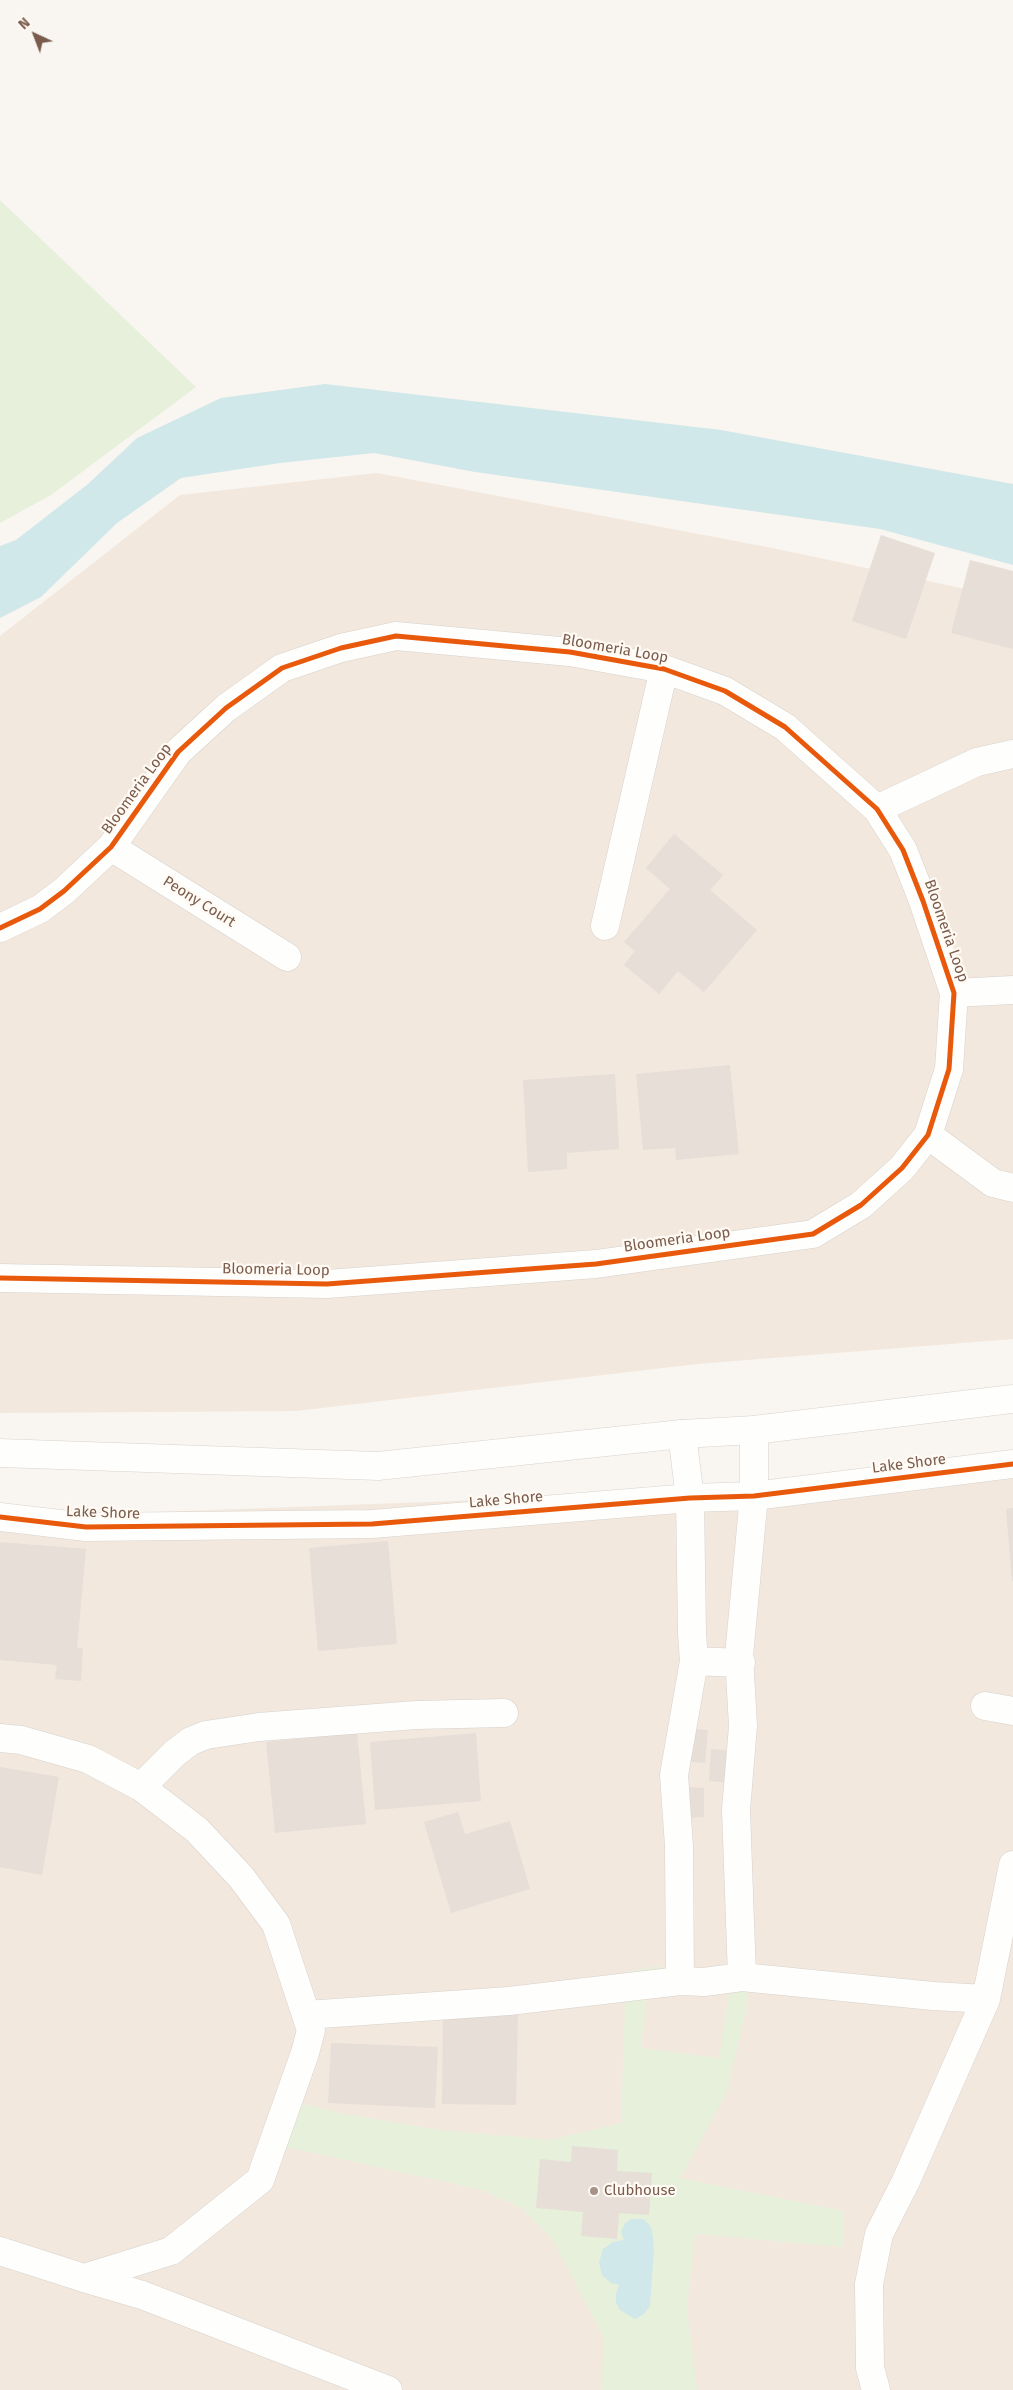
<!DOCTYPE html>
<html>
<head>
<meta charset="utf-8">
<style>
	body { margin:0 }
	#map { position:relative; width:1013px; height:2390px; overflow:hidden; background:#f9f5f0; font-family:"Fira Sans",sans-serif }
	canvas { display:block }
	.north { position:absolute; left:10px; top:10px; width:50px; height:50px; -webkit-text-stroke:4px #fffaf3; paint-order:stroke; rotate:317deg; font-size:14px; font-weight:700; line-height:20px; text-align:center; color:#7a5c4d }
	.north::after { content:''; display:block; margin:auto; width:18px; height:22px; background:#7a5c4d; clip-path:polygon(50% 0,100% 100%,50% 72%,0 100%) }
</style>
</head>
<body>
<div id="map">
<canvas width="1013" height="2390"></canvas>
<div class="north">N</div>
</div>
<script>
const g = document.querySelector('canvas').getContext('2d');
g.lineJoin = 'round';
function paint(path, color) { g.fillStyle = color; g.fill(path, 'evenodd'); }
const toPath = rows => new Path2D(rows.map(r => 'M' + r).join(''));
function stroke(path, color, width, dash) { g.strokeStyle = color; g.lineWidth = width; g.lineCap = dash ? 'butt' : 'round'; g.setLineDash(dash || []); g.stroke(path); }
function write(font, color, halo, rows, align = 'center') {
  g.font = font + ' "Fira Sans",sans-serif'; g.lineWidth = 4.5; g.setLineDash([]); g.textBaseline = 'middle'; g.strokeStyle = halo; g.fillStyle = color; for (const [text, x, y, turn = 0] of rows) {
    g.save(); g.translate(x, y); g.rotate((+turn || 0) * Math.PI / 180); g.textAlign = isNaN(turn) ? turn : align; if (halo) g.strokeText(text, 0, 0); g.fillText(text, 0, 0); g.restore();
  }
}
const residential = toPath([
	[377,473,772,548,1013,599,1013,1339,697,1364,296,1411,0,1413,0,636,180,495],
	[1013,1474,1013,2390,0,2390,0,1518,721,1491]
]);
const green = toPath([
	[0,200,196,387,51,495,0,523],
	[659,1966,663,1984,649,1982,641,2048,719,2058,729,1992,749,1971,746,2012,726,2094,680,2178,844,2211,843,2247,695,2234,687,2308,697,2390,601,2390,604,2339,553,2240,522,2209,483,2190,286,2147,295,2102,339,2113,440,2130,550,2140,621,2123,626,1972]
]);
const water = toPath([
	[325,384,721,430,1013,484,1013,565,880,529,475,472,374,453,280,463,181,478,117,523,41,597,0,618,0,546,16,540,88,484,137,438,221,398],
	[631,2219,643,2219,649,2224,652,2230,654,2249,650,2306,644,2314,635,2319,620,2310,616,2303,616,2294,619,2285,611,2283,602,2275,599,2263,603,2249,613,2242,624,2240,621,2232,625,2223]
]);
const building = toPath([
	[881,535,935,553,906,639,852,621],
	[970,560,1013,571,1013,649,951,633],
	[674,834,723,875,710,890,757,930,704,992,678,971,659,994,624,965,635,951,624,942,670,889,646,868],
	[730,1065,739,1154,676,1160,675,1148,643,1150,636,1074],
	[615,1074,619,1149,567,1153,567,1169,528,1172,523,1080],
	[1013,1508,1013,1581,1012,1581,1006,1509],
	[388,1541,397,1644,318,1651,309,1548],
	[0,1542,86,1549,77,1648,83,1648,81,1681,55,1679,57,1665,0,1660],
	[684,1728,708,1730,705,1763,682,1761],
	[357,1733,366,1824,275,1833,266,1742],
	[476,1733,481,1801,375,1810,370,1742],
	[711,1749,735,1751,733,1783,709,1781],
	[0,1767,59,1777,42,1875,0,1867],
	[687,1787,704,1788,704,1817,685,1818],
	[458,1812,465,1834,510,1821,530,1889,451,1913,424,1822],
	[443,2014,518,2015,516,2105,442,2104],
	[331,2043,438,2047,435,2108,328,2103],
	[572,2146,618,2150,617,2171,652,2173,649,2215,619,2213,617,2239,581,2236,583,2212,536,2208,540,2159,571,2162]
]);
const street = toPath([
	[877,809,977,762,1013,754],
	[111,847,287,957],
	[605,926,664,669],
	[0,928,40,909,64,891,111,847,178,752,226,708,282,668,341,648,396,636,570,652,664,669,725,691,785,727,877,809,903,850,923,901,954,993,949,1069,928,1135,902,1168,861,1205,813,1234,596,1264,327,1284,0,1278],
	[954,993,1013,990],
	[928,1135,993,1183,1013,1188],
	[694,1661,741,1663],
	[985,1706,1013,1711],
	[0,1738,21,1740,88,1759,141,1787,197,1830,241,1877,276,1924,311,2030,305,2053,260,2180,171,2251,84,2278,0,2251],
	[141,1787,175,1753,191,1741,206,1735,259,1727,416,1715,504,1713],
	[742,1977,736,1810,743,1726,739,1656,754,1496,754,1430],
	[680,1981,679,1846,674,1775,694,1661,692,1634,690,1498,682,1434],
	[306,2015,509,2001,680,1981,704,1982,742,1977,933,1996,986,1999],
	[84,2278,142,2295,388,2390],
	[876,2390,870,2368,869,2284,879,2234,906,2181,986,1999,1013,1865]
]);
const secondary = toPath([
	[0,1453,378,1466,682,1434,754,1430,1013,1399],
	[0,1517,86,1527,372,1524,690,1498,754,1496,1013,1464]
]);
const cycleway = toPath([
	[0,928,40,909,64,891,111,847,178,752,226,708,282,668,341,648,396,636,570,652,664,669,725,691,785,727,877,809,903,850,923,901,954,993,949,1069,928,1135,902,1168,861,1205,813,1234,596,1264,327,1284,0,1278],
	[0,1517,86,1527,372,1524,690,1498,754,1496,1013,1464]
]);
const markers = [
	[594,2191,5,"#a69286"]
];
const streetNames = [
	["Bloomeria Loop",615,649,10],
	["Bloomeria Loop",137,789,-54],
	["Peony Court",199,902,32],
	["Bloomeria Loop",946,931,71],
	["Bloomeria Loop",677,1240,-8],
	["Bloomeria Loop",276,1270,1],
	["Lake Shore",909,1464,-7],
	["Lake Shore",506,1500,-5],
	["Lake Shore",103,1513,2]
];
const poiNames = [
	["Clubhouse",604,2191]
];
paint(residential, '#f2e8de');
paint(green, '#e7f0db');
paint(water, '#d0e8ea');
paint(building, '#e6ded7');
stroke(street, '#d7d1cb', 29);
stroke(secondary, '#d9d2cb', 29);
stroke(street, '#fefefd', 28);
stroke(secondary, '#fefefd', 28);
stroke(cycleway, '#e8590c', 5);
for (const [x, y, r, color] of markers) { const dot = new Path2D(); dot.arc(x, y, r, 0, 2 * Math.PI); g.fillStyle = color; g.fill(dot); stroke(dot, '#fffaf3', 2); }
write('15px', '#7a5c4d', '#fffaf3', streetNames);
write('15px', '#7a5c4d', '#fffaf3', poiNames, 'left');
</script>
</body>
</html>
